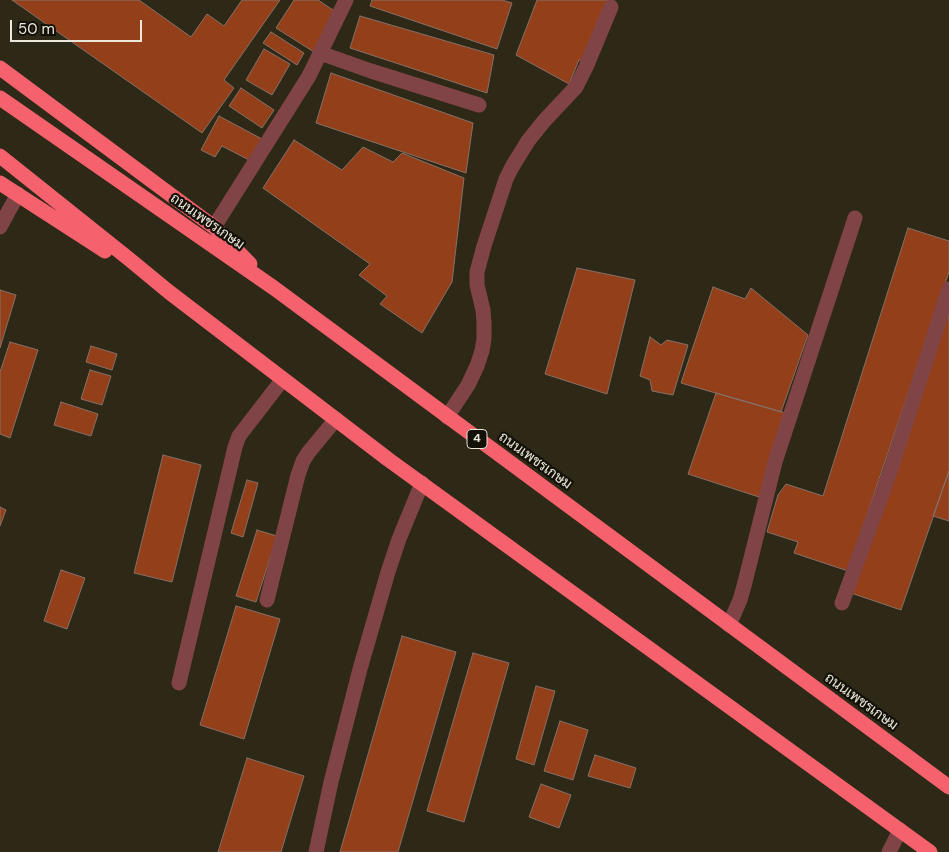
<!DOCTYPE html>
<html>
<head>
<meta charset="utf-8">
<style>
	body { margin:0 }
	#map { position:relative; width:949px; height:852px; overflow:hidden; background:#2e2816; font-family:"DM Sans",sans-serif }
	canvas { display:block }
	.scale { position:absolute; left:10px; top:20px; width:132px; height:22px; box-sizing:border-box; border:2px solid #ebe7db; border-top:0; padding-left:6px; font-size:15px; line-height:18px; white-space:nowrap; color:#ebe7db; -webkit-text-stroke:4px #141109; paint-order:stroke }
</style>
</head>
<body>
<div id="map">
<canvas width="949" height="852"></canvas>
<div class="scale">50 m</div>
</div>
<script>
const g = document.querySelector('canvas').getContext('2d');
g.lineJoin = 'round';
function paint(path, color) { g.fillStyle = color; g.fill(path, 'evenodd'); }
const toPath = rows => new Path2D(rows.map(r => 'M' + r).join(''));
function stroke(path, color, width, dash) { g.strokeStyle = color; g.lineWidth = width; g.lineCap = dash ? 'butt' : 'round'; g.setLineDash(dash || []); g.stroke(path); }
function write(font, color, halo, rows, align = 'center') {
  g.font = font + ' "DM Sans",Sarabun,sans-serif'; g.lineWidth = 4.5; g.setLineDash([]); g.textBaseline = 'middle'; g.strokeStyle = halo; g.fillStyle = color; for (const [text, x, y, turn = 0] of rows) {
    g.save(); g.translate(x, y); g.rotate((+turn || 0) * Math.PI / 180); g.textAlign = isNaN(turn) ? turn : align; if (halo) g.strokeText(text, 0, 0); g.fillText(text, 0, 0); g.restore();
  }
}
const building = toPath([
	[12,0,139,0,191,37,207,14,224,26,242,0,280,0,224,80,234,88,202,133,12,0],
	[294,0,318,0,339,14,314,52,276,28,294,0],
	[372,0,502,0,512,3,497,49,370,6,372,0],
	[537,0,611,0,588,61,579,60,569,84,516,55,537,0],
	[360,16,494,55,487,93,350,48,360,16],
	[271,32,304,53,297,65,263,43,271,32],
	[264,49,290,64,272,95,246,80,264,49],
	[331,73,473,123,466,173,316,123,331,73],
	[241,88,274,110,262,128,229,106,241,88],
	[219,116,262,139,251,161,222,146,215,157,201,150,219,116],
	[294,140,342,170,363,147,393,162,402,153,464,178,452,282,422,333,380,304,387,296,359,275,370,264,263,188,294,140],
	[908,228,949,241,949,272,848,571,794,553,798,542,767,532,778,495,786,484,823,496,908,228],
	[577,268,635,280,607,394,545,374,577,268],
	[713,287,745,299,751,288,808,335,781,412,681,383,713,287],
	[0,290,16,295,0,348,0,290],
	[949,306,949,471,901,610,851,593,949,306],
	[650,337,661,345,667,340,688,345,673,395,652,391,650,380,640,376,650,337],
	[10,342,38,350,10,438,0,434,0,372,10,342],
	[91,346,117,354,112,370,86,362,91,346],
	[90,370,111,376,102,405,81,399,90,370],
	[716,393,786,413,759,497,688,474,716,393],
	[61,402,98,414,91,436,54,425,61,402],
	[163,455,201,465,172,582,134,573,163,455],
	[949,471,949,521,933,516,949,471],
	[247,480,258,483,243,537,231,533,247,480],
	[0,507,6,510,0,526,0,507],
	[257,530,277,536,256,602,236,596,257,530],
	[61,570,85,578,67,629,44,621,61,570],
	[236,606,280,619,244,739,200,725,236,606],
	[402,636,456,652,398,852,340,852,402,636],
	[473,653,509,663,464,822,427,811,473,653],
	[536,686,555,691,534,765,516,759,536,686],
	[560,721,588,730,573,780,544,771,560,721],
	[595,755,636,768,630,788,588,776,595,755],
	[247,758,304,776,281,852,218,852,247,758],
	[541,784,571,795,559,828,529,817,541,784]
]);
const minor = toPath([
	[320,53,371,71,479,105],
	[0,227,18,194],
	[214,227,309,76,346,0],
	[447,417,468,385,477,366,482,351,484,339,484,322,483,310,477,285,477,272,484,246,506,179,512,167,528,141,544,121,576,87,586,67,611,7],
	[267,600,298,475,303,461,308,453,336,419],
	[842,603,890,472,949,289],
	[729,625,740,600,744,586,775,462,855,218],
	[179,683,235,447,239,436,249,423,283,379],
	[316,852,331,782,360,669,388,572,399,539,422,483],
	[889,852,900,830]
]);
const highway = toPath([
	[0,68,214,227,250,264],
	[0,98,274,288,949,787],
	[0,156,129,259,169,292,389,460,930,852],
	[0,183,105,251]
]);
const shields = [
	[477,439,20]
];
const shieldNames = [
	["4",477,439]
];
const streetNames = [
	["ถนนเพชรเกษม",207,222,35],
	["ถนนเพชรเกษม",535,461,36],
	["ถนนเพชรเกษม",861,702,36]
];
paint(building, '#93401a');
stroke(building, '#867067', 1);
stroke(minor, '#804446', 15);
stroke(highway, '#f5616c', 15);
for (const [x, y, w] of shields) { const box = new Path2D(); box.roundRect(x - w / 2, y - 9.5, w, 19, 4); g.fillStyle = '#141109'; g.fill(box); stroke(box, '#ebe7db', 1); }
write('bold 12px', '#ebe7db', null, shieldNames);
write('14px', '#ebe7db', '#141109', streetNames);
</script>
</body>
</html>
